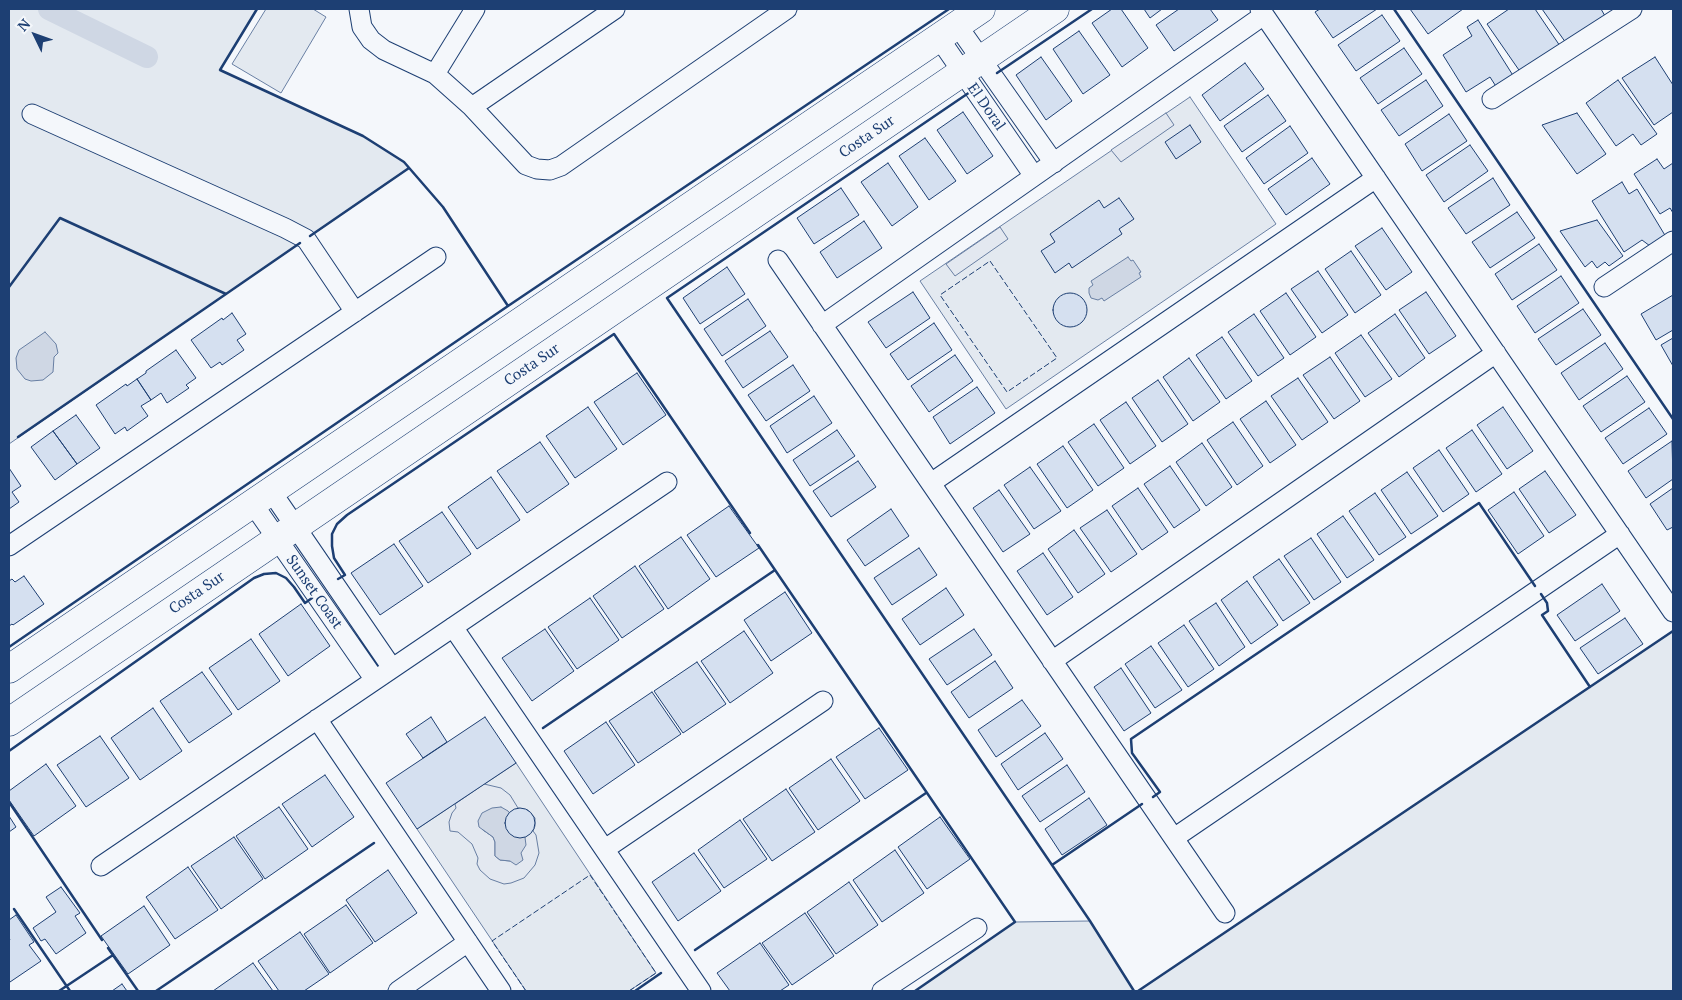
<!DOCTYPE html>
<html>
<head>
<meta charset="utf-8">
<style>
	body { margin:0 }
	#map { position:relative; width:1682px; height:1000px; overflow:hidden; background:#f4f7fb; font-family:"PT Serif",serif }
	canvas { display:block }
	.frame { position:absolute; inset:0; border:10px solid #1d3f73; pointer-events:none }
	.north { position:absolute; left:10px; top:10px; width:50px; height:50px; -webkit-text-stroke:4px #f4f7fb; paint-order:stroke; rotate:312deg; font-size:14px; font-weight:700; line-height:20px; text-align:center; color:#1d3f73 }
	.north::after { content:''; display:block; margin:auto; width:18px; height:22px; background:#1d3f73; clip-path:polygon(50% 0,100% 100%,50% 72%,0 100%) }
</style>
</head>
<body>
<div id="map">
<canvas width="1682" height="1000"></canvas>
<div class="frame"></div>
<div class="north">N</div>
</div>
<script>
const g = document.querySelector('canvas').getContext('2d');
g.lineJoin = 'round';
function paint(path, color) { g.fillStyle = color; g.fill(path, 'evenodd'); }
const toPath = rows => new Path2D(rows.map(r => 'M' + r).join(''));
function stroke(path, color, width, dash) { g.strokeStyle = color; g.lineWidth = width; g.lineCap = dash ? 'butt' : 'round'; g.setLineDash(dash || []); g.stroke(path); }
function write(font, color, halo, rows, align = 'center') {
  g.font = font + ' "PT Serif",serif'; g.lineWidth = 4; g.setLineDash([]); g.textBaseline = 'middle'; g.strokeStyle = halo; g.fillStyle = color; for (const [text, x, y, turn = 0] of rows) {
    g.save(); g.translate(x, y); g.rotate((+turn || 0) * Math.PI / 180); g.textAlign = isNaN(turn) ? turn : align; if (halo) g.strokeText(text, 0, 0); g.fillText(text, 0, 0); g.restore();
  }
}
const green = toPath([
	[9,9,257,9,220,70,363,136,404,162,409,168,9,444,9,9],
	[266,9,313,9,326,17,281,93,232,64,266,9],
	[1190,97,1276,224,1006,409,920,281,1190,97],
	[1673,631,1673,991,1138,991,1673,631],
	[516,763,656,973,629,991,526,991,417,829,516,763],
	[1090,921,1134,991,915,991,1015,922,1090,921]
]);
const parking = toPath([
	[1166,113,1174,125,1121,162,1111,150,1166,113],
	[1000,227,1008,239,955,276,946,264,1000,227],
	[484,784,501,788,510,795,518,808,528,810,535,818,535,826,533,831,536,835,539,853,535,865,524,878,511,883,504,884,490,879,480,870,477,864,478,858,472,844,458,832,450,831,449,822,452,813,456,808,455,804,484,784],
	[483,830,521,853,510,861,500,860,495,856,495,842,493,837,483,830]
]);
const water = toPath([
	[1128,257,1131,261,1133,260,1141,272,1139,273,1141,277,1104,301,1102,298,1098,300,1091,298,1089,293,1089,288,1093,285,1091,281,1128,257],
	[45,332,56,344,58,353,54,357,53,372,43,380,31,381,25,379,17,369,16,358,19,350,45,332],
	[501,807,508,811,524,830,526,845,521,853,523,860,516,865,510,861,500,860,495,856,495,842,493,837,479,827,478,821,482,813,492,808,501,807]
]);
const canal = toPath([
	[49,9,147,57]
]);
const building = toPath([
	[1112,9,1121,9,1148,48,1122,67,1092,23,1112,9],
	[1144,9,1162,9,1150,18,1144,9],
	[1179,9,1210,9,1218,20,1174,51,1156,25,1179,9],
	[1320,9,1377,9,1333,38,1315,12,1320,9],
	[1410,9,1463,9,1428,34,1410,9],
	[1509,9,1535,9,1560,46,1521,73,1487,24,1509,9],
	[1542,9,1601,9,1605,16,1566,43,1542,9],
	[1382,15,1400,41,1356,71,1338,45,1382,15],
	[1478,20,1514,77,1497,88,1490,77,1466,92,1443,55,1472,36,1467,27,1478,20],
	[1079,31,1110,75,1083,94,1053,49,1079,31],
	[1404,48,1422,74,1378,104,1360,78,1404,48],
	[1041,57,1072,101,1046,120,1016,75,1041,57],
	[1655,57,1673,85,1673,112,1654,125,1622,78,1655,57],
	[1245,63,1264,89,1220,121,1202,95,1245,63],
	[1426,80,1443,106,1399,136,1381,110,1426,80],
	[1618,80,1657,134,1641,145,1633,134,1616,146,1586,103,1618,80],
	[1268,95,1286,121,1242,152,1224,126,1268,95],
	[963,112,993,156,967,174,937,130,963,112],
	[1577,113,1606,154,1577,174,1542,125,1577,113],
	[1449,114,1467,141,1422,171,1405,144,1449,114],
	[1190,125,1201,142,1176,159,1165,142,1190,125],
	[1290,126,1308,153,1264,184,1246,158,1290,126],
	[925,138,956,181,929,200,899,156,925,138],
	[1470,145,1488,171,1444,202,1426,175,1470,145],
	[1312,158,1330,184,1286,215,1268,189,1312,158],
	[1657,159,1664,169,1673,163,1673,213,1670,208,1660,214,1634,174,1657,159],
	[888,163,918,207,892,226,861,182,888,163],
	[1493,178,1510,205,1466,234,1448,208,1493,178],
	[1622,182,1629,194,1637,189,1666,237,1650,246,1642,240,1624,252,1592,201,1622,182],
	[841,188,859,215,814,244,797,218,841,188],
	[1119,198,1134,219,1119,229,1122,234,1072,268,1069,263,1055,273,1041,251,1055,242,1050,234,1099,200,1104,208,1119,198],
	[1517,212,1535,238,1490,268,1472,242,1517,212],
	[1597,220,1623,256,1609,266,1605,262,1597,268,1592,261,1585,267,1560,231,1597,220],
	[864,221,882,248,837,278,820,252,864,221],
	[1382,228,1412,272,1386,290,1355,246,1382,228],
	[1539,244,1557,270,1512,300,1495,274,1539,244],
	[1351,251,1381,295,1355,313,1325,269,1351,251],
	[727,267,745,294,700,324,683,298,727,267],
	[1318,271,1348,315,1322,333,1291,289,1318,271],
	[1561,276,1579,303,1535,333,1517,306,1561,276],
	[913,292,930,318,886,348,868,322,913,292],
	[1426,292,1456,336,1429,354,1399,310,1426,292],
	[1286,293,1316,337,1290,355,1260,311,1286,293],
	'1053 310a17 17 0 1 1 34 0a17 17 0 1 1-34 0Z',
	[1673,295,1673,330,1656,340,1641,314,1673,295],
	[748,299,766,326,722,356,704,329,748,299],
	[1583,309,1601,335,1556,365,1538,339,1583,309],
	[232,313,246,334,237,340,244,350,222,365,220,362,211,368,191,340,222,318,223,320,232,313],
	[1254,314,1284,358,1258,376,1228,332,1254,314],
	[1395,314,1425,358,1399,377,1368,333,1395,314],
	[934,323,952,350,908,380,890,354,934,323],
	[770,331,788,357,743,388,725,361,770,331],
	[1361,335,1392,379,1365,397,1335,353,1361,335],
	[1222,337,1252,381,1226,399,1196,355,1222,337],
	[1673,338,1673,366,1661,345,1673,338],
	[1605,343,1623,369,1579,400,1561,373,1605,343],
	[176,350,196,378,186,385,189,388,167,403,161,393,151,400,137,379,146,373,146,371,176,350],
	[955,355,973,381,929,412,911,386,955,355],
	[1330,357,1360,401,1334,419,1303,375,1330,357],
	[1189,358,1220,402,1193,421,1163,377,1189,358],
	[793,365,810,391,766,421,748,395,793,365],
	[637,373,666,415,623,445,594,402,637,373],
	[1627,376,1645,402,1601,432,1583,406,1627,376],
	[1298,378,1328,422,1302,440,1271,396,1298,378],
	[137,379,151,400,141,406,148,416,127,431,125,427,115,434,96,405,126,384,127,386,137,379],
	[1158,380,1188,424,1162,442,1132,398,1158,380],
	[977,387,995,413,950,444,933,417,977,387],
	[814,396,832,423,787,453,770,426,814,396],
	[1266,401,1296,445,1270,463,1240,419,1266,401],
	[1126,402,1156,446,1130,464,1100,420,1126,402],
	[588,407,617,449,575,478,546,436,588,407],
	[1503,407,1533,451,1507,469,1477,425,1503,407],
	[1649,408,1667,434,1623,464,1605,438,1649,408],
	[76,415,100,448,77,464,53,431,76,415],
	[1233,422,1263,466,1237,485,1207,440,1233,422],
	[1094,424,1124,468,1098,486,1068,442,1094,424],
	[837,430,855,456,810,486,793,460,837,430],
	[1472,430,1502,474,1476,492,1446,448,1472,430],
	[53,431,77,464,55,480,31,447,53,431],
	[1672,441,1673,479,1646,498,1628,471,1672,441],
	[540,442,569,484,527,513,497,471,540,442],
	[1202,443,1232,487,1206,506,1176,462,1202,443],
	[1063,446,1093,490,1067,508,1037,464,1063,446],
	[1439,450,1469,494,1443,512,1413,468,1439,450],
	[858,461,876,487,831,517,813,491,858,461],
	[1170,466,1200,510,1174,528,1144,484,1170,466],
	[1030,467,1061,511,1034,529,1004,485,1030,467],
	[9,468,21,486,12,492,19,502,9,509,9,468],
	[1545,471,1576,515,1549,533,1519,489,1545,471],
	[1407,472,1438,516,1411,534,1381,490,1407,472],
	[491,477,520,520,477,549,448,507,491,477],
	[1138,488,1168,532,1142,550,1112,506,1138,488],
	[1673,488,1673,527,1667,530,1650,504,1673,488],
	[999,490,1030,534,1003,552,973,508,999,490],
	[1514,492,1544,536,1518,554,1488,510,1514,492],
	[1375,493,1406,537,1379,555,1349,511,1375,493],
	[729,506,759,548,716,577,687,535,729,506],
	[891,509,909,536,865,566,847,540,891,509],
	[1107,510,1137,554,1111,572,1080,528,1107,510],
	[442,512,471,554,428,583,399,541,442,512],
	[1343,516,1374,560,1347,578,1317,534,1343,516],
	[1074,530,1105,574,1078,593,1048,549,1074,530],
	[681,537,710,579,668,609,639,566,681,537],
	[1311,538,1341,582,1314,600,1284,556,1311,538],
	[394,544,423,586,380,615,351,573,394,544],
	[919,548,937,575,892,605,874,578,919,548],
	[1043,553,1073,597,1047,615,1017,571,1043,553],
	[1279,559,1310,603,1283,621,1253,577,1279,559],
	[635,566,664,609,622,638,593,596,635,566],
	[24,576,44,604,13,625,12,624,9,626,9,581,12,579,15,582,24,576],
	[1247,581,1278,625,1251,644,1221,600,1247,581],
	[1602,584,1620,611,1575,641,1557,615,1602,584],
	[946,588,964,615,920,645,902,619,946,588],
	[785,592,812,633,771,661,744,620,785,592],
	[590,598,619,640,577,669,548,627,590,598],
	[1216,603,1245,647,1219,666,1189,621,1216,603],
	[301,604,330,646,288,676,259,634,301,604],
	[1625,618,1643,644,1598,674,1580,648,1625,618],
	[1184,625,1214,669,1188,687,1158,643,1184,625],
	[545,629,574,671,532,701,502,658,545,629],
	[974,629,992,655,947,685,929,659,974,629],
	[744,631,773,673,730,703,701,661,744,631],
	[251,639,280,681,238,710,209,668,251,639],
	[1151,646,1182,690,1155,708,1125,664,1151,646],
	[995,661,1013,688,969,718,951,692,995,661],
	[697,662,726,704,683,733,654,691,697,662],
	[1121,668,1151,713,1124,731,1094,687,1121,668],
	[202,672,232,714,189,743,160,701,202,672],
	[652,692,681,734,638,763,609,721,652,692],
	[1022,700,1041,726,996,757,978,730,1022,700],
	[153,708,182,751,140,780,111,738,153,708],
	[431,717,447,742,423,758,406,734,431,717],
	[485,717,516,763,417,829,386,783,485,717],
	[606,722,635,765,593,794,564,751,606,722],
	[879,728,908,770,865,799,836,757,879,728],
	[1045,733,1063,759,1018,790,1001,764,1045,733],
	[100,736,129,778,86,807,57,765,100,736],
	[831,759,860,801,818,830,789,788,831,759],
	[46,764,76,806,34,836,9,800,9,791,46,764],
	[1067,765,1085,792,1040,822,1022,796,1067,765],
	[325,775,354,817,312,847,282,804,325,775],
	[786,789,815,832,772,861,743,819,786,789],
	[1089,798,1107,825,1062,855,1045,829,1089,798],
	[279,807,308,849,265,879,236,836,279,807],
	'505 823a15 15 0 1 1 30 0a15 15 0 1 1-30 0Z',
	[9,816,16,827,9,832,9,816],
	[940,817,970,859,927,889,898,847,940,817],
	[740,820,767,859,724,888,698,850,740,820],
	[234,837,263,879,221,909,191,866,234,837],
	[895,850,924,893,882,922,853,880,895,850],
	[694,853,721,891,678,921,652,882,694,853],
	[188,867,218,910,175,939,146,897,188,867],
	[388,870,417,913,375,942,346,900,388,870],
	[849,882,878,925,836,954,807,912,849,882],
	[61,887,80,913,75,916,86,933,56,954,45,939,41,941,33,928,56,912,46,897,61,887],
	[346,905,373,943,330,973,304,934,346,905],
	[144,906,170,945,128,974,101,936,144,906],
	[805,913,834,956,792,985,762,943,805,913],
	[16,915,34,942,29,945,41,961,10,982,9,980,9,941,10,940,9,938,9,920,16,915],
	[300,932,329,974,304,991,279,991,258,961,300,932],
	[760,943,789,985,780,991,730,991,717,973,760,943],
	[253,963,273,991,213,991,253,963],
	[122,984,127,991,112,991,122,984]
]);
const street = toPath([
	[359,9,362,27,371,40,384,50,435,74,472,107,526,165,537,169,550,170,561,166,787,9],
	[1260,9,1673,612],
	[957,25,1054,163],
	[939,38,1034,176],
	[435,74,475,9],
	[1492,99,1632,9],
	[472,107,615,9],
	[32,114,285,228,306,239,355,312],
	[778,260,1225,913],
	[1604,287,1673,241],
	[822,325,1264,15],
	[931,483,1376,178],
	[271,491,392,668],
	[253,504,375,680],
	[9,546,436,257],
	[453,627,701,991],
	[1052,661,1496,353],
	[317,719,501,991],
	[1174,838,1620,534],
	[605,849,823,701],
	[101,866,667,482],
	[398,991,468,942],
	[882,991,977,928]
]);
const secondary = toPath([
	[9,669,981,9],
	[9,722,1055,9]
]);
const fence = toPath([
	[990,261,1057,358,1007,392,940,295,990,261],
	[526,991,492,941,590,875,656,973,629,991]
]);
const wall = toPath([
	[257,9,220,70,363,136,404,162,443,207,508,306,949,9],
	[1394,9,1673,419],
	[997,73,1092,9],
	[970,92,667,298,1090,921,1134,991],
	[310,236,409,168],
	[9,287,60,218,226,294,300,243],
	[18,437,226,294],
	[758,545,1015,922,915,991],
	[338,579,345,575,334,558,332,546,332,534,337,524,347,515,614,334,750,533],
	[1541,594,1547,603,1548,611,1542,615,1590,687],
	[9,647,508,306],
	[543,728,775,570],
	[9,751,254,578,264,574,276,573,286,578,294,587,305,603,312,598],
	[1153,797,1160,792,1132,753,1131,739,1479,503,1535,586],
	[9,802,102,940],
	[1052,865,1142,804],
	[14,909,70,991],
	[108,948,138,991],
	[695,950,926,793],
	[59,991,113,955],
	[156,991,374,843],
	[635,991,661,973],
	[1138,991,1673,631]
]);
const streetNames = [
	["El Doral",986,107,55],
	["Costa Sur",867,137,-34],
	["Costa Sur",532,365,-34],
	["Sunset Coast",314,592,55],
	["Costa Sur",197,593,-34]
];
paint(green, '#e3e9f0');
stroke(green, '#687fa3', 1);
paint(parking, '#e3e8f0');
stroke(parking, '#687fa3', 1);
paint(water, '#cfd7e4');
stroke(water, '#687fa3', 1);
stroke(canal, '#cfd7e4', 22);
paint(building, '#d5e0f0');
stroke(building, '#1d3f73', 1);
stroke(street, '#1d3f73', 21);
stroke(secondary, '#1d3f73', 29);
stroke(street, '#f4f7fb', 19);
stroke(secondary, '#f4f7fb', 28);
stroke(fence, '#1d3f73', 1, [6, 2.5]);
stroke(wall, '#1d3f73', 2.5);
write('15px', '#1d3f73', '#f4f7fb', streetNames);
</script>
</body>
</html>
